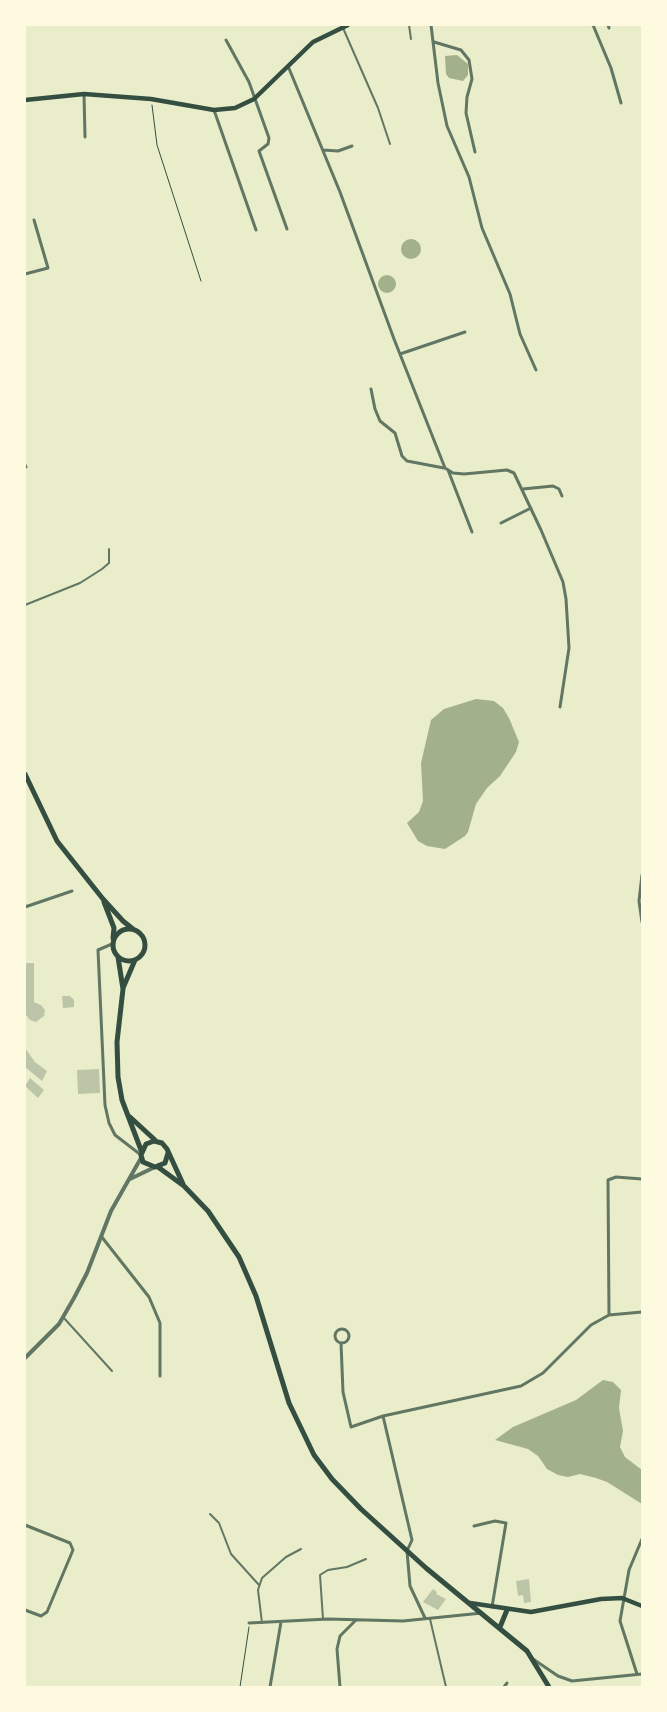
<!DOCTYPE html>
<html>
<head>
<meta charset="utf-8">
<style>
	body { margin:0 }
	#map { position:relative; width:667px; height:1712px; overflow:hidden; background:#e9edc9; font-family:Bitter,serif }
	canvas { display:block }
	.frame { position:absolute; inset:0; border:26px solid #fefae0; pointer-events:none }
</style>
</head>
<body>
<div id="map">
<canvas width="667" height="1712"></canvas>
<div class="frame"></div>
</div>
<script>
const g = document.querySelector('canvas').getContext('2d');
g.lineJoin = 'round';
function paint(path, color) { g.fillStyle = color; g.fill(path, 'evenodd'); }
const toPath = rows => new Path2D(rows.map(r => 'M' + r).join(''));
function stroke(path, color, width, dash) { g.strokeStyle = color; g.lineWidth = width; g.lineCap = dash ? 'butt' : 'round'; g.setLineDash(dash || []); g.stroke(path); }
const water = toPath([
	[457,55,468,64,468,75,463,81,449,78,446,74,445,56],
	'401 249a10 10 0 1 1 20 0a10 10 0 1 1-20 0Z',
	'378 284a9 9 0 1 1 18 0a9 9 0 1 1-18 0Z',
	[476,699,494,701,503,708,509,718,519,742,516,752,500,776,487,788,476,804,468,832,465,836,445,849,427,846,418,841,407,823,419,812,423,801,421,763,431,720,444,709],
	[603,1380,613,1382,621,1390,619,1408,623,1431,620,1447,625,1457,642,1470,642,1504,607,1482,596,1478,580,1474,568,1477,558,1475,547,1469,538,1456,528,1449,495,1440,513,1427,576,1400]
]);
const building = toPath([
	[25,963,34,963,34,1002,41,1005,45,1010,44,1016,36,1022,30,1020,26,1015],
	[62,996,70,996,74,1000,74,1007,63,1008],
	[25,1048,35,1062,47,1071,42,1081,25,1067],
	[99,1069,100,1093,78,1094,77,1070],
	[30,1078,44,1090,38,1098,25,1086],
	[529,1579,531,1602,524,1603,523,1595,518,1596,516,1581],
	[433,1589,437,1592,436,1594,446,1599,438,1610,423,1602]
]);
const path = toPath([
	[152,105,157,145,201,281],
	[240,1687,249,1627]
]);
const service = toPath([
	[409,25,411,39],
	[343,28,378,108,390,144],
	[25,605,80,583,102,569,109,563,109,549],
	[63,1317,112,1371],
	[210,1514,219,1523,231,1554,259,1585],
	[323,1619,320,1575,328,1570,347,1567,366,1559],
	[430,1619,446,1687],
	[262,1623,258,1590,262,1578,286,1557,301,1549]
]);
const minor = toPath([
	[431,25,438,83,447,126,469,177,482,228,510,294,520,334,536,370],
	[593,25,611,68,621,103],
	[608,25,609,28],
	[226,40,249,82,269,138,268,144,259,151,287,229],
	[434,42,461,50,469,60,472,79,467,97,466,113,475,152],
	[288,66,340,192,394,339,445,468,453,473,464,474,507,470,514,473,541,530,563,582,566,599,569,648,560,707],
	[84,94,85,137],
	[214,110,256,230],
	[323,150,338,151,352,146],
	[25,274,48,268,34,220],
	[400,354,465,332],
	[371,389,375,409,380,421,395,433,402,456,407,461,444,468],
	[25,465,26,467],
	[448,470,472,532],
	[523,489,553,486,559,489,562,496],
	[501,523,531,508],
	[642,875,639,901,642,922],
	[25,907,72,891],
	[112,944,98,950,105,1105,109,1123,115,1135,141,1155],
	[101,1236,149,1297,160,1323,160,1376],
	[609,1315,608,1180,616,1177,642,1179],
	'335 1336a7 7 0 1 1 14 0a7 7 0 1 1-14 0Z',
	[341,1343,343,1392,351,1427,383,1416],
	[25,1525,70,1543,73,1550,47,1612,41,1616,25,1610],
	[474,1526,495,1521,506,1523,492,1607],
	[425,1618,410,1586,407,1551,412,1540,383,1416,521,1386,543,1373,591,1325,609,1315,642,1312],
	[249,1623,328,1619,403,1621,482,1613],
	[533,1659,558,1676,572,1681,642,1674],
	[637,1674,620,1621,629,1570,642,1539],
	[270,1687,281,1622],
	[340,1687,337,1649,340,1636,356,1620],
	[504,1687,507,1683]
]);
const tertiary = toPath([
	[130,1179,155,1167],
	[25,1358,59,1324,74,1298,87,1273,111,1211,141,1158]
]);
const secondary = toPath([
	[25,100,84,94,151,99,214,110,235,108,254,99,313,42,348,25],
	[470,1603,531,1612,601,1599,622,1598,642,1606]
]);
const primary = toPath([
	[25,774,57,841,103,899,123,921,133,929],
	[104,902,114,928,113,938],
	'113 945a16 16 0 1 1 32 0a16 16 0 1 1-32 0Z',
	[118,957,123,989,117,1042,118,1077,122,1100,141,1150],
	[123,988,135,960],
	[130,1117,155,1140],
	[168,1153,165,1163,155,1167,143,1162,141,1155,146,1144,154,1141,162,1143,167,1149,183,1184],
	[158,1167,184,1186,208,1211,239,1257,256,1296,289,1403,314,1455,332,1479,361,1509,426,1568,527,1651,549,1687],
	[500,1627,507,1610]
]);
paint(water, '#a3b18a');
paint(building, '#bcc5a7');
stroke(path, '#344e41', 1);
stroke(service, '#617663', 2);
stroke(minor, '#617663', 3);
stroke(tertiary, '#617663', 4);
stroke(secondary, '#344e41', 4.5);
stroke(primary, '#344e41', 5);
</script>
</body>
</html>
